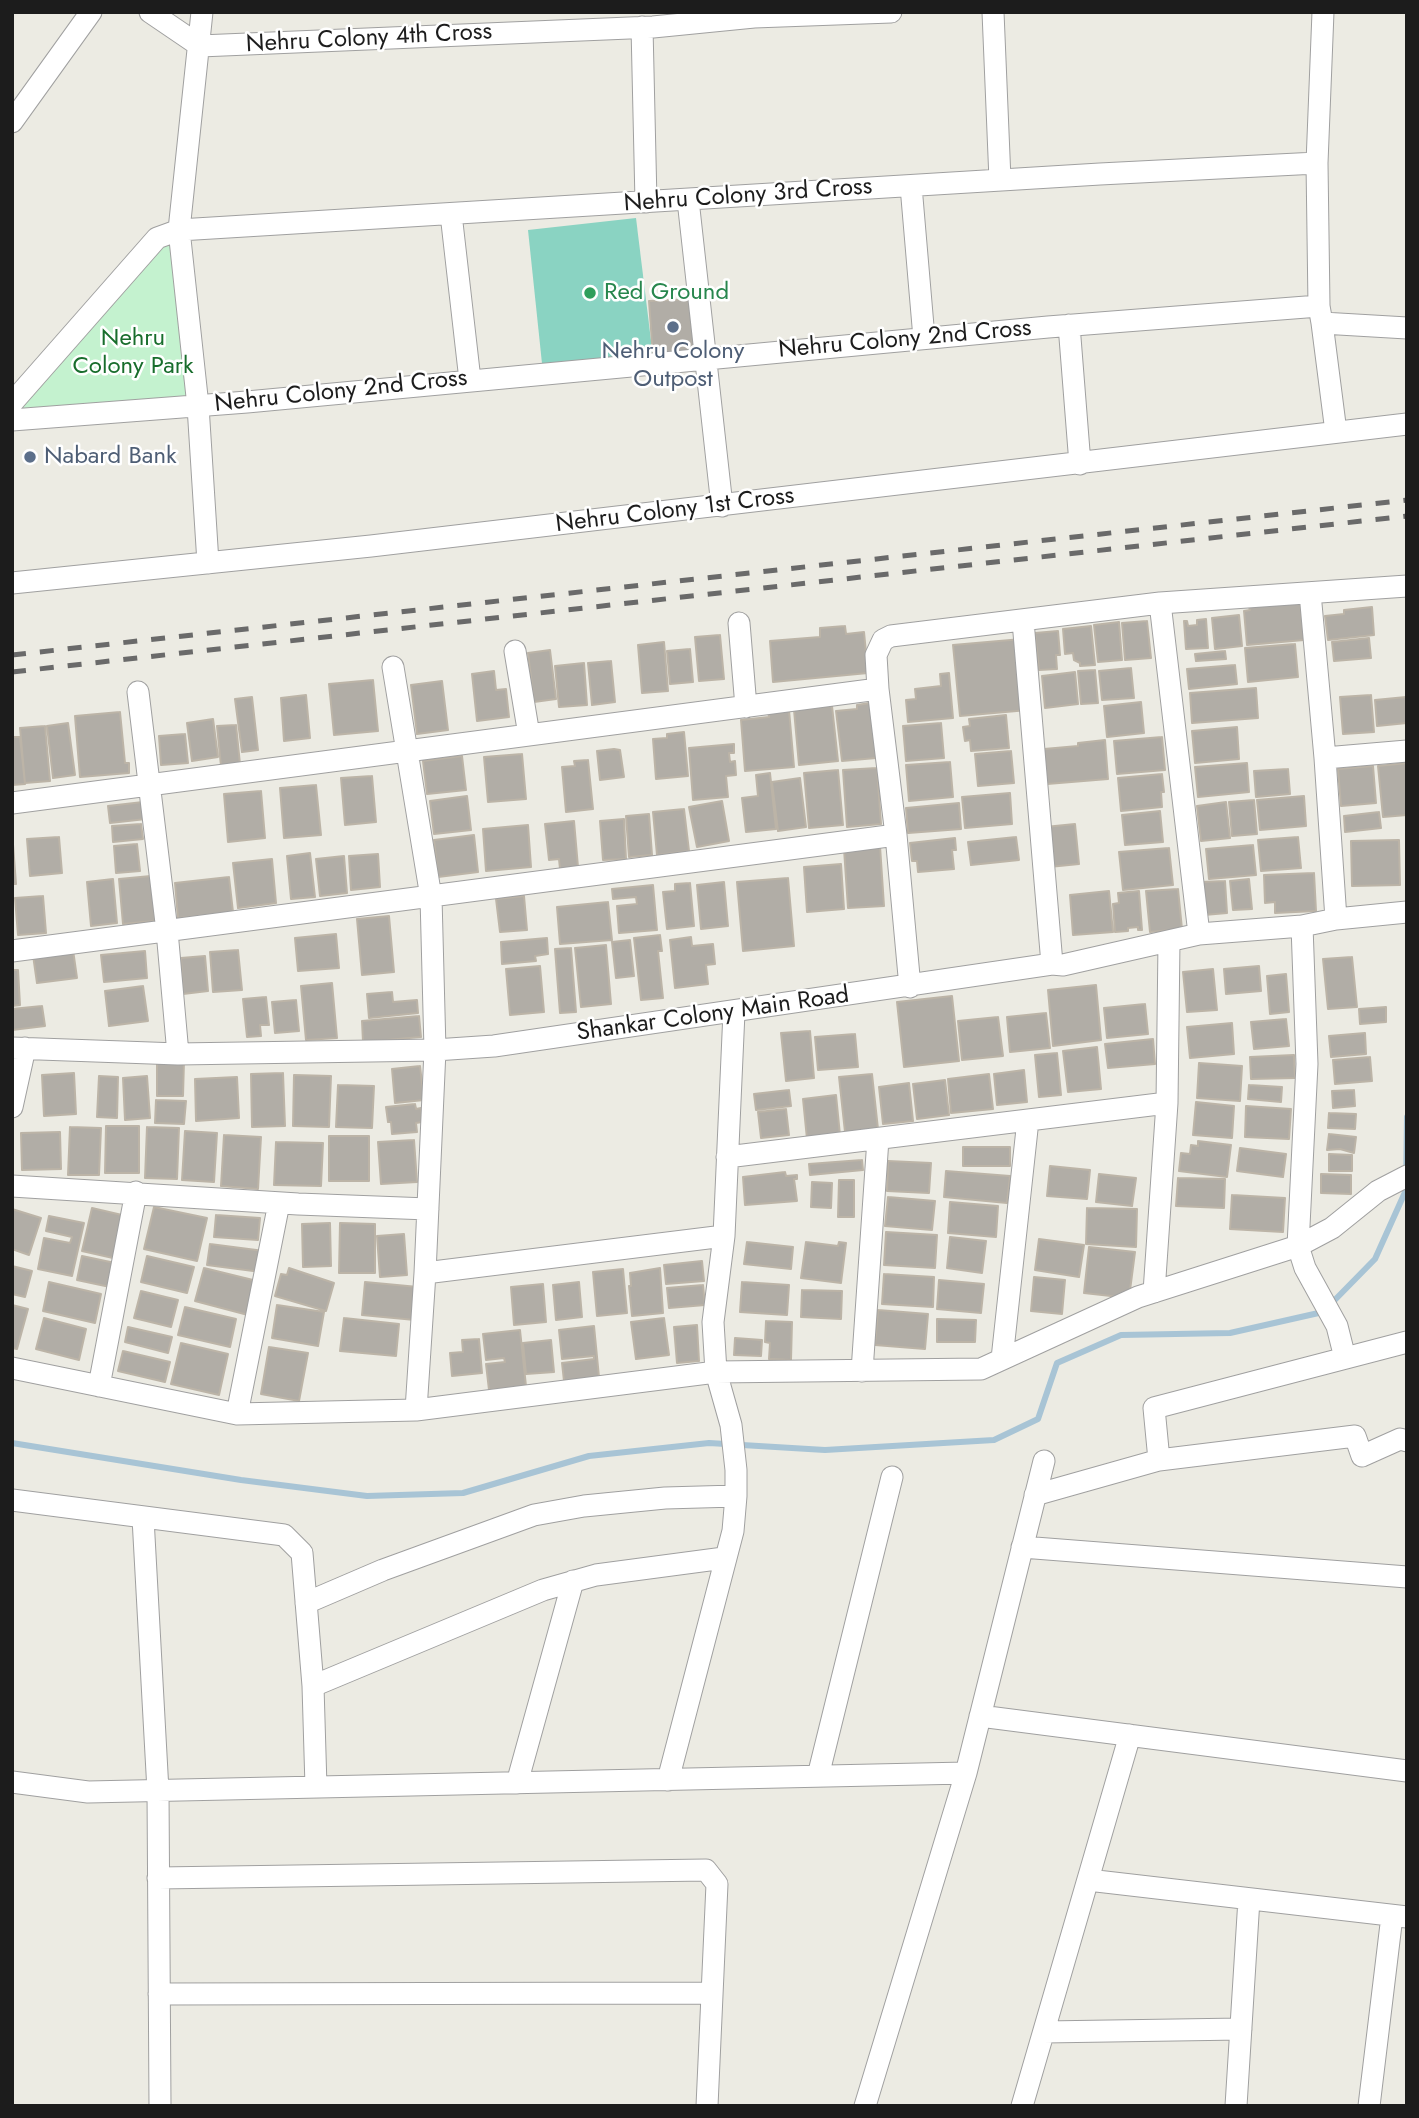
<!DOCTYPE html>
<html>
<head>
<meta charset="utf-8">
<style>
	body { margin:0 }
	#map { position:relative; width:1419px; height:2118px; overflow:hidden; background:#ecebe3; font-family:Jost,sans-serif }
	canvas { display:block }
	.frame { position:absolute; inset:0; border:14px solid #1c1c1c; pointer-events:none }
</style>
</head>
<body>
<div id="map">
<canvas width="1419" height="2118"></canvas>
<div class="frame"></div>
</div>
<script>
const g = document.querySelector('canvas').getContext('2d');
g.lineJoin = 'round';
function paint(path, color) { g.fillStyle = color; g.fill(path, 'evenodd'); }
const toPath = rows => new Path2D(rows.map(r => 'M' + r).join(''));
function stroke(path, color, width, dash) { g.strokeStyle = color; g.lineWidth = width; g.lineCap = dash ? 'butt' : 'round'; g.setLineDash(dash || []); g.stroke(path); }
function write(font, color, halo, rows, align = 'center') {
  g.font = font + ' Jost,sans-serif'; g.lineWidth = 5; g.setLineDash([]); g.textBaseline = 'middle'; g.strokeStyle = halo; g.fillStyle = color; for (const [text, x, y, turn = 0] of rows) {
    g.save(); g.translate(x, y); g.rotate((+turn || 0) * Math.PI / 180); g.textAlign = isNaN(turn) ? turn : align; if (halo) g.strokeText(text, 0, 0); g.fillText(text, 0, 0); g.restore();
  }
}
const park = toPath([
	[176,239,193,403,12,410,158,242]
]);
const pitch = toPath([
	[636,218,653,357,543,373,528,230]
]);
const stream = toPath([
	[12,1443,241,1480,367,1496,463,1493,589,1456,709,1443,825,1450,994,1440,1038,1419,1057,1363,1121,1335,1230,1333,1323,1312,1375,1259,1406,1190,1407,1117]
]);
const building = toPath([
	[693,299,697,353,653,357,649,301,693,299],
	[1300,602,1304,640,1247,645,1244,611,1250,610,1249,607,1300,602],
	[1372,607,1374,635,1328,640,1325,616,1344,614,1344,610,1372,607],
	[1239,615,1242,646,1215,649,1212,618,1239,615],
	[1206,619,1208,648,1186,649,1184,621,1187,621,1188,626,1197,625,1197,620,1206,619],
	[1147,621,1151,658,1125,660,1122,623,1147,621],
	[1119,622,1122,660,1098,662,1094,625,1119,622],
	[845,626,846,634,864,632,868,673,773,682,770,641,820,637,820,628,845,626],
	[1091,626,1095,665,1080,666,1080,663,1074,660,1073,653,1065,654,1063,629,1091,626],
	[1058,631,1060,655,1056,655,1057,669,1039,670,1035,633,1058,631],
	[720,635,724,679,699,681,695,637,720,635],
	[1369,638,1371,658,1334,661,1332,642,1369,638],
	[1022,639,1028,710,960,716,953,645,1022,639],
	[664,642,668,691,642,693,638,645,664,642],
	[1295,644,1298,677,1248,682,1245,648,1295,644],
	[690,649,693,682,670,684,667,651,690,649],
	[550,650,556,699,534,702,528,653,550,650],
	[1225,651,1226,659,1196,661,1195,654,1225,651],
	[611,661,615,702,592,705,588,663,611,661],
	[584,663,587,705,559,707,555,666,584,663],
	[1235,665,1237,684,1189,689,1187,669,1235,665],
	[1131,668,1134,698,1102,700,1099,671,1131,668],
	[1095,670,1098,703,1081,704,1078,671,1095,670],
	[494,671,496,690,506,689,509,717,477,721,472,674,494,671],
	[1075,672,1078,704,1045,708,1042,676,1075,672],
	[949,673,953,718,908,722,906,700,916,699,915,689,941,686,940,674,949,673],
	[373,680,378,731,334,735,329,684,373,680],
	[442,681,448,730,417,734,411,685,442,681],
	[1256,688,1258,718,1192,723,1190,693,1256,688],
	[306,695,310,738,284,741,281,698,306,695],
	[1371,695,1374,732,1343,734,1340,697,1371,695],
	[252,697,258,750,242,752,235,699,252,697],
	[1406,697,1407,723,1377,726,1375,700,1406,697],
	[1141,702,1144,733,1107,737,1104,706,1141,702],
	[870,703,876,758,842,761,836,711,857,709,857,705,870,703],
	[832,706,838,761,799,765,794,710,832,706],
	[789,710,794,767,745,771,741,720,769,717,768,712,789,710],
	[120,712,125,763,129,763,129,773,80,777,75,716,120,712],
	[1006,715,1009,748,971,751,970,740,965,741,963,727,970,726,969,719,1006,715],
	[213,719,218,757,192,761,187,723,213,719],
	[68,723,75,775,53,778,47,726,68,723],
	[941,723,944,758,906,761,903,726,941,723],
	[236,725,240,764,221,766,217,726,236,725],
	[45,726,50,781,25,783,20,728,45,726],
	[1237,727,1239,759,1195,763,1192,731,1237,727],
	[684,732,688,776,656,779,653,739,667,738,667,734,684,732],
	[185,734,188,763,161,765,159,736,185,734],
	[12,737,20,737,25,784,12,785,12,737],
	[1162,737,1165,770,1117,774,1114,741,1162,737],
	[1105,740,1108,779,1047,784,1044,749,1078,746,1078,743,1105,740],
	[734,744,734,753,729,753,730,762,735,761,736,775,726,776,728,797,693,800,689,748,734,744],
	[614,749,620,750,624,777,600,780,597,751,614,749],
	[1011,751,1014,783,978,786,975,754,1011,751],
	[522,754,526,799,488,802,484,757,522,754],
	[462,756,466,790,427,794,423,761,462,756],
	[588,760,593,809,566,812,562,767,575,766,574,761,588,760],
	[950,762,953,797,909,801,906,765,950,762],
	[1247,763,1249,792,1198,797,1195,767,1247,763],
	[1407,763,1407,815,1383,817,1378,766,1407,763],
	[1373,766,1376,803,1341,806,1338,769,1373,766],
	[877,768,881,824,847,827,843,770,877,768],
	[1288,769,1290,794,1256,797,1254,771,1288,769],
	[838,770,843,825,809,828,804,773,838,770],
	[770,773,776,829,746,832,742,798,758,796,756,775,770,773],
	[1162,774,1164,792,1161,792,1162,807,1121,811,1118,778,1162,774],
	[372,776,376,822,345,825,341,778,372,776],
	[800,778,806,827,778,831,772,782,800,778],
	[316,785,321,835,284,838,280,788,316,785],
	[261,791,265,838,228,842,224,794,261,791],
	[1010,793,1012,824,965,828,962,797,1010,793],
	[467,796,471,830,434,834,430,801,467,796],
	[1304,796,1306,826,1260,830,1257,800,1304,796],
	[1254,800,1257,834,1232,836,1229,802,1254,800],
	[722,801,729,841,697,847,689,807,722,801],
	[143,802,146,819,110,823,108,806,143,802],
	[1226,802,1230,838,1201,841,1197,806,1226,802],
	[959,803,961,829,908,833,906,808,959,803],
	[684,809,689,851,657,855,653,812,684,809],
	[1160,811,1163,842,1125,845,1122,815,1160,811],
	[1379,812,1381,828,1345,832,1344,816,1379,812],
	[649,814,652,855,629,857,626,816,649,814],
	[624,819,626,859,603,860,600,821,624,819],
	[574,821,578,867,560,869,559,859,549,860,545,824,574,821],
	[141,824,143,839,113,842,112,826,141,824],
	[1075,824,1079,864,1049,867,1045,827,1075,824],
	[528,825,531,867,486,871,483,829,528,825],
	[12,831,16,884,12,884,12,831],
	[474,835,478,872,438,877,434,840,474,835],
	[59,837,62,873,30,876,27,839,59,837],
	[1016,837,1019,860,971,865,968,842,1016,837],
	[1298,837,1301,868,1261,871,1258,840,1298,837],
	[955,838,956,850,952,850,954,869,918,872,917,861,912,861,910,843,955,838],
	[1399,840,1400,885,1352,886,1351,841,1399,840],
	[137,844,140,871,116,873,114,846,137,844],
	[1253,845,1256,875,1209,879,1206,849,1253,845],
	[880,846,884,906,848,908,844,849,880,846],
	[1169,848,1173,885,1123,890,1119,852,1169,848],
	[310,853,315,897,291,899,287,856,310,853],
	[378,854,380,887,351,890,349,856,378,854],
	[344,856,347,893,320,896,316,859,344,856],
	[272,859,276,903,238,908,233,863,272,859],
	[841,864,844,909,807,912,804,867,841,864],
	[1314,873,1316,911,1275,913,1275,902,1265,903,1264,875,1314,873],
	[151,876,155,921,123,924,119,879,151,876],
	[229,877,233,912,178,918,175,883,229,877],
	[788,878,794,946,743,951,737,882,788,878],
	[113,879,117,923,91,926,87,882,113,879],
	[1249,879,1252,909,1233,910,1230,881,1249,879],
	[1225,881,1227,913,1204,915,1201,882,1225,881],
	[724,882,728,926,701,929,697,885,724,882],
	[690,883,694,926,667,929,663,892,675,891,675,884,690,883],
	[653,885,657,930,619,933,617,906,637,904,636,897,613,899,612,889,653,885],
	[1178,889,1182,929,1150,932,1146,891,1178,889],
	[1109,891,1113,932,1073,935,1070,895,1109,891],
	[1139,891,1142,930,1138,930,1138,927,1128,928,1128,931,1115,932,1113,904,1119,903,1118,893,1139,891],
	[43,896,46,933,18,935,15,898,43,896],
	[524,896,527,930,500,932,496,899,524,896],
	[608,902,612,940,560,944,557,907,608,902],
	[389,916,394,972,362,975,357,919,389,916],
	[336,934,339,968,298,971,295,938,336,934],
	[660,935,662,951,658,951,663,998,641,1000,634,938,660,935],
	[691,937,692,946,713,944,715,964,706,965,708,984,675,988,670,940,691,937],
	[547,938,548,954,535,956,536,961,502,964,501,942,547,938],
	[630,940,634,976,616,978,612,942,630,940],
	[606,945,611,1004,581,1007,575,948,606,945],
	[571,948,576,1012,560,1013,555,949,571,948],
	[73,950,77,978,37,983,33,955,73,950],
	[238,950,242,990,213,992,210,952,238,950],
	[145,951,147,978,104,982,101,955,145,951],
	[205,956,208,991,183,994,181,958,205,956],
	[1352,957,1357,1007,1328,1009,1323,959,1352,957],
	[540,966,544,1012,510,1015,506,969,540,966],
	[1259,966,1261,991,1226,994,1224,969,1259,966],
	[1213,969,1217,1010,1187,1012,1183,972,1213,969],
	[12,970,18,970,20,1005,12,1006,12,970],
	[1286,974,1289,1012,1270,1014,1267,976,1286,974],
	[332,983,337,1038,306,1040,301,986,332,983],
	[1096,985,1101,1040,1053,1046,1048,990,1096,985],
	[143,986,148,1021,109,1026,105,991,143,986],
	[392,992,393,1002,417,1000,418,1013,369,1018,367,994,392,992],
	[952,996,959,1061,904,1067,897,1002,952,996],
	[266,997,269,1025,260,1025,261,1036,247,1037,243,999,266,997],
	[296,1000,299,1031,275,1033,272,1002,296,1000],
	[1145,1004,1148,1034,1107,1038,1104,1008,1145,1004],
	[42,1006,45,1026,12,1030,12,1009,42,1006],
	[1386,1007,1386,1022,1360,1024,1359,1009,1386,1007],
	[1046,1013,1050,1048,1010,1052,1007,1017,1046,1013],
	[419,1016,421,1037,363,1042,362,1021,419,1016],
	[998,1017,1003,1056,962,1060,958,1021,998,1017],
	[1286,1019,1289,1046,1254,1049,1251,1022,1286,1019],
	[1232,1023,1234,1054,1190,1058,1187,1027,1232,1023],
	[810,1031,814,1078,786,1081,781,1033,810,1031],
	[1365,1033,1366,1054,1331,1057,1329,1036,1365,1033],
	[855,1034,858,1067,818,1070,815,1037,855,1034],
	[1153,1039,1155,1064,1108,1068,1105,1044,1153,1039],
	[1097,1047,1101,1089,1068,1092,1063,1051,1097,1047],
	[1057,1053,1061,1095,1039,1097,1035,1055,1057,1053],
	[1294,1055,1295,1078,1251,1079,1250,1057,1294,1055],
	[1370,1057,1372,1081,1335,1084,1333,1060,1370,1057],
	[157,1061,184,1061,183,1096,157,1096,157,1061],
	[1199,1063,1242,1066,1240,1101,1197,1098,1199,1063],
	[420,1066,424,1100,395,1103,392,1069,420,1066],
	[1024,1070,1027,1102,997,1105,994,1074,1024,1070],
	[74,1073,76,1114,44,1116,42,1075,74,1073],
	[283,1073,285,1126,252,1127,251,1074,283,1073],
	[872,1074,878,1129,845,1132,839,1077,872,1074],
	[989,1074,993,1109,951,1113,948,1079,989,1074],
	[294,1075,331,1076,329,1127,293,1126,294,1075],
	[99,1076,118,1077,117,1118,97,1117,99,1076],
	[147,1076,150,1118,125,1120,123,1078,147,1076],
	[237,1077,239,1118,196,1121,195,1079,237,1077],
	[945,1080,949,1115,917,1119,913,1084,945,1080],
	[909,1083,913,1121,883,1124,879,1087,909,1083],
	[338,1085,374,1086,372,1128,336,1127,338,1085],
	[1249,1085,1282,1087,1281,1102,1248,1099,1249,1085],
	[789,1090,791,1106,756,1110,754,1094,789,1090],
	[1354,1090,1355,1106,1333,1108,1332,1091,1354,1090],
	[836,1095,840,1135,807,1139,803,1099,836,1095],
	[156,1100,186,1101,184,1124,155,1123,156,1100],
	[1196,1102,1234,1106,1232,1138,1193,1135,1196,1102],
	[415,1104,416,1109,421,1108,422,1122,416,1123,417,1132,392,1134,391,1122,388,1122,386,1107,415,1104],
	[1246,1106,1291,1109,1289,1139,1245,1137,1246,1106],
	[786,1109,789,1135,761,1138,758,1112,786,1109],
	[1329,1113,1356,1114,1355,1129,1328,1128,1329,1113],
	[106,1126,139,1126,139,1173,105,1173,106,1126],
	[70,1127,101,1128,99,1175,68,1175,70,1127],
	[147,1127,179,1128,177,1179,145,1178,147,1127],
	[185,1131,217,1133,214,1182,182,1180,185,1131],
	[60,1132,61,1169,22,1170,21,1133,60,1132],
	[1329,1134,1356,1137,1354,1153,1340,1149,1327,1150,1329,1134],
	[224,1135,261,1137,258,1189,221,1186,224,1135],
	[329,1136,369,1136,369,1181,329,1181,329,1136],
	[414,1140,417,1182,381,1184,378,1142,414,1140],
	[1198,1141,1231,1145,1227,1177,1179,1171,1181,1153,1190,1154,1191,1145,1198,1146,1198,1141],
	[276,1142,323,1143,321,1186,274,1185,276,1142],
	[963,1147,1010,1147,1010,1166,963,1166,963,1147],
	[1240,1148,1286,1154,1283,1177,1237,1171,1240,1148],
	[1329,1154,1352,1155,1352,1171,1329,1171,1329,1154],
	[862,1160,863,1170,810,1175,809,1164,862,1160],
	[888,1161,931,1163,929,1193,887,1191,888,1161],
	[1050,1166,1090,1170,1087,1199,1047,1196,1050,1166],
	[946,1171,1010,1176,1007,1203,944,1197,946,1171],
	[785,1172,786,1176,797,1175,797,1179,794,1179,797,1201,745,1205,743,1177,785,1172],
	[1099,1174,1136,1178,1132,1206,1096,1202,1099,1174],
	[1321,1174,1351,1175,1351,1194,1321,1193,1321,1174],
	[1178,1178,1225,1179,1224,1208,1176,1206,1178,1178],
	[839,1180,854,1180,854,1217,838,1217,839,1180],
	[812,1182,832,1183,831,1208,811,1207,812,1182],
	[1232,1195,1285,1198,1283,1232,1230,1229,1232,1195],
	[888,1197,935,1201,932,1230,885,1226,888,1197],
	[950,1202,998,1206,996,1237,948,1233,950,1202],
	[154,1207,207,1218,197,1261,144,1249,154,1207],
	[92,1208,122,1215,113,1258,82,1251,92,1208],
	[1087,1208,1137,1209,1136,1247,1086,1244,1087,1208],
	[12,1209,41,1218,29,1255,12,1249,12,1209],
	[216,1215,260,1218,258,1240,214,1237,216,1215],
	[49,1216,84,1223,72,1276,38,1269,44,1238,70,1243,72,1237,46,1231,49,1216],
	[330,1223,331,1266,303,1267,302,1224,330,1223],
	[340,1223,375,1224,375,1273,339,1273,340,1223],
	[886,1232,937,1235,935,1268,884,1265,886,1232],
	[404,1234,407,1275,380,1277,377,1236,404,1234],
	[950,1237,986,1241,982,1273,947,1268,950,1237],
	[1039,1239,1084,1245,1079,1277,1035,1270,1039,1239],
	[747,1242,793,1247,791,1269,744,1264,747,1242],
	[806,1242,838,1246,839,1242,846,1243,841,1283,801,1278,806,1242],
	[210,1244,264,1251,261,1272,207,1265,210,1244],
	[1089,1247,1135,1252,1129,1298,1084,1293,1089,1247],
	[82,1256,115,1263,110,1287,77,1280,82,1256],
	[147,1256,194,1267,187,1293,141,1282,147,1256],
	[702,1261,704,1281,666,1284,664,1265,702,1261],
	[12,1266,32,1271,25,1297,12,1294,12,1266],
	[204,1268,257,1281,248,1315,195,1301,204,1268],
	[289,1268,334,1283,326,1311,275,1296,281,1274,287,1275,289,1268],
	[660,1268,663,1313,632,1316,629,1286,631,1286,630,1273,660,1268],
	[623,1269,627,1313,597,1316,593,1272,623,1269],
	[884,1274,934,1277,933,1307,882,1304,884,1274],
	[1034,1277,1065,1280,1062,1314,1031,1311,1034,1277],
	[939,1280,984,1284,981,1313,937,1309,939,1280],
	[49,1282,101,1294,95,1323,43,1311,49,1282],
	[365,1282,418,1287,415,1320,362,1315,365,1282],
	[579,1282,582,1317,556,1320,553,1285,579,1282],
	[742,1282,789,1285,787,1315,740,1312,742,1282],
	[543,1284,546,1322,514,1325,511,1287,543,1284],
	[703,1285,705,1305,669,1308,667,1288,703,1285],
	[802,1290,842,1291,841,1319,801,1317,802,1290],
	[141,1291,178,1300,171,1327,134,1318,141,1291],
	[12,1305,28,1309,17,1349,12,1348,12,1305],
	[277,1305,324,1312,318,1346,272,1338,277,1305],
	[185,1307,236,1319,230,1347,178,1335,185,1307],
	[878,1310,928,1314,925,1349,875,1345,878,1310],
	[44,1318,86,1329,79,1360,36,1349,44,1318],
	[344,1318,399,1324,396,1356,340,1351,344,1318],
	[664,1318,669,1355,636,1359,631,1322,664,1318],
	[937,1319,976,1320,975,1342,937,1342,937,1319],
	[766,1321,792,1322,791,1360,769,1359,770,1343,765,1342,766,1321],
	[697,1325,699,1361,677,1363,674,1327,697,1325],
	[594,1326,599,1377,564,1381,562,1363,594,1359,594,1356,562,1359,559,1330,594,1326],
	[128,1327,172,1337,168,1353,125,1342,128,1327],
	[520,1330,526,1386,489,1390,486,1364,505,1362,504,1358,486,1360,483,1334,520,1330],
	[735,1338,762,1340,761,1356,734,1355,735,1338],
	[479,1339,482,1373,452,1376,450,1353,463,1352,462,1340,479,1339],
	[551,1340,554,1372,526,1374,523,1343,551,1340],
	[181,1343,228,1354,219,1395,171,1384,181,1343],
	[269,1347,308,1353,299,1401,261,1394,269,1347],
	[123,1351,170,1362,165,1382,118,1371,123,1351]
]);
const street = toPath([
	[150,12,200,46,653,27,754,17,891,12],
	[993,12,1000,180],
	[642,27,646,202],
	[12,122,91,12],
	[911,186,924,338],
	[688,200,722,506],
	[451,214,470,380],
	[1319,306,1317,163,1323,12],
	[1322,323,1336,432],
	[1069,325,1080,464],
	[12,403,157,238,179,230,202,12],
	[12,420,247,402,1048,327,1319,306,1322,323,1407,328],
	[208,563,198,406,179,230,1100,174,1317,163],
	[12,583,371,546,1407,424],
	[1310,593,1325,758,1336,919],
	[1160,603,1199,934],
	[1023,621,1052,964],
	[739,623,746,707],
	[515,651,529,735],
	[393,667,431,897,435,1050,425,1273,416,1410],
	[138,692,167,931,178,1054],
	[1325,758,1407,751],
	[12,803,878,689],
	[1302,926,1307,1064,1298,1246,1305,1268,1337,1326,1345,1358],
	[12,951,896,835],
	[910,987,896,835,878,689,876,655,883,640,891,636,1160,603,1407,586],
	[12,1048,178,1054,435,1050,494,1046,1052,964,1063,965,1199,934,1302,926,1336,919,1407,912],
	[1167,1103,1169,942],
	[12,1107,25,1048],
	[727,1157,1167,1103,1154,1292],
	[12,1186,298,1204,428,1209],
	[425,1273,724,1236],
	[1002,1359,1028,1120],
	[12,1368,237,1414,416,1410,716,1372,981,1369,1138,1297,1298,1246,1332,1228,1378,1191,1407,1176],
	[862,1371,878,1139],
	[99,1386,136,1192],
	[237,1414,279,1203],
	[1159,1460,1355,1436,1362,1456,1400,1439,1407,1441],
	[1035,1495,1159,1460,1154,1408,1407,1342],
	[12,1500,284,1535,302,1553,313,1686,316,1787],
	[143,1518,158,1791,160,2106],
	[1022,1547,1407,1577],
	[306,1603,383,1570,534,1515,584,1506,665,1498,736,1496,736,1470,731,1425,716,1372,713,1322,724,1236,734,1012],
	[313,1686,543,1590,596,1575,724,1558],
	[980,1716,1407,1771],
	[818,1776,892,1477],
	[668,1780,733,1531,736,1496],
	[12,1782,88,1792,966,1773],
	[517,1783,573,1581],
	[158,1878,706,1870,717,1884,707,2106],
	[1088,1880,1407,1917],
	[159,1994,711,1993],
	[1044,2032,1241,2029],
	[865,2106,966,1773,1044,1461],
	[1022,2106,1130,1735],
	[1236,2106,1249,1899],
	[1369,2106,1392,1916]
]);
const rail = toPath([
	[12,655,1407,500],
	[12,672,1407,516]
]);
const markers = [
	[590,293,7,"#2e9e5b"],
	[673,327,7,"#5c6f8a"],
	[30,457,7,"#5c6f8a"]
];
const streetNames = [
	["Nehru Colony 4th Cross",369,39,-3],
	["Nehru Colony 3rd Cross",748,196,-4],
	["Nehru Colony 2nd Cross",905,340,-5],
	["Nehru Colony 2nd Cross",341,392,-6],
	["Nehru Colony 1st Cross",675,511,-7],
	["Shankar Colony Main Road",713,1015,-8]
];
const leisureNames = [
	["Red Ground",604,293]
];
const parkNames = [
	["Nehru",133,339],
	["Colony Park",133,367]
];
const serviceNames = [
	["Nehru Colony",673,352],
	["Outpost",673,380],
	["Nabard Bank",44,457,"left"]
];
paint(park, '#c4f2cf');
paint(pitch, '#8ad3c2');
stroke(stream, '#a8c4d5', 6);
paint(building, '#b1ada6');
stroke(building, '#bcb4a7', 2);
stroke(street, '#a0a0a0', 23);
stroke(street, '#fff', 21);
stroke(rail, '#6a6a6a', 5, [14, 14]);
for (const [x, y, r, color] of markers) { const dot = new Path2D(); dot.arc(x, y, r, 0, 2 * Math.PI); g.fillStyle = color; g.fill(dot); stroke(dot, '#fff', 2.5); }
write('24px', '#1c1c1c', '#fff', streetNames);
write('24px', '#27864d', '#fff', leisureNames, 'left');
write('24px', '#186d2c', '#fff', parkNames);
write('24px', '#4e5e75', '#fff', serviceNames);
</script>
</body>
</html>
